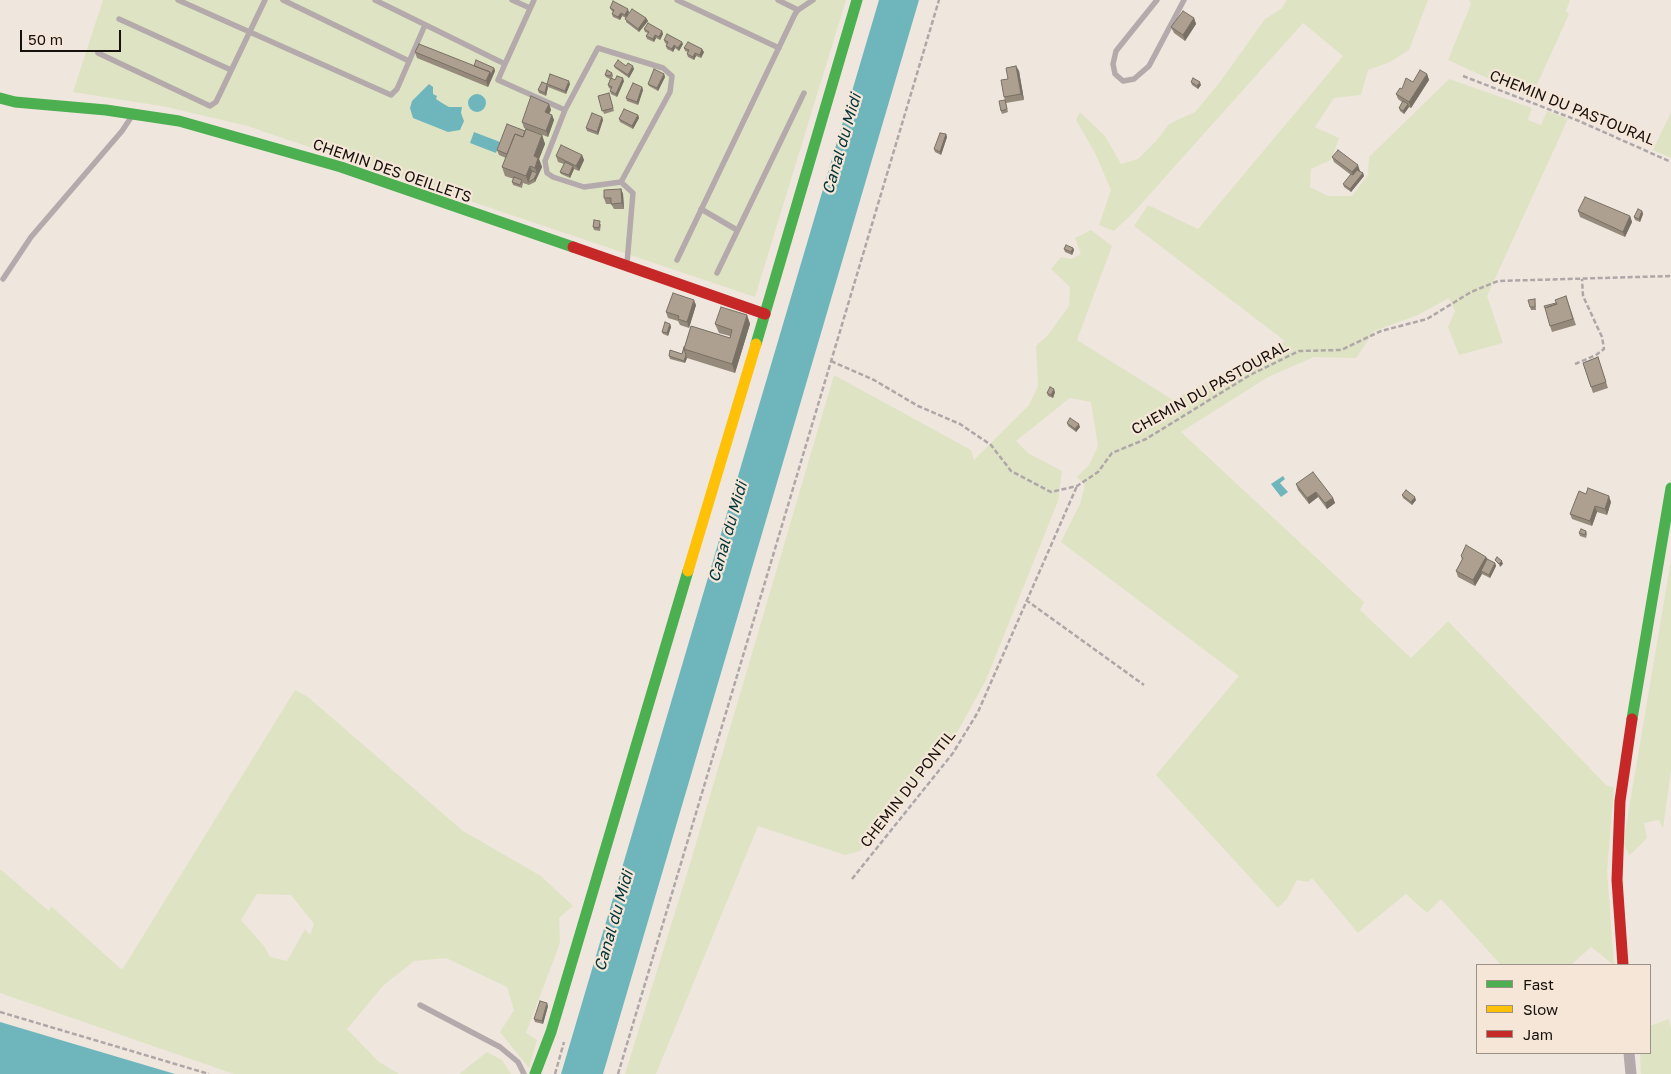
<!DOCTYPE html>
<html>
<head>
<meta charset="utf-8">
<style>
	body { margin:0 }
	#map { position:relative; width:1671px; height:1074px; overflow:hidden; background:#efe6de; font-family:"Golos Text",sans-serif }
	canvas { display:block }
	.legend { position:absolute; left:1476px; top:964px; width:175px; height:90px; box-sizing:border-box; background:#f5e6d8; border:1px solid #9c9186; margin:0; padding:6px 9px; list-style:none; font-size:15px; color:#16110c }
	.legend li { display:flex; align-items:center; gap:10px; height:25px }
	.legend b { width:25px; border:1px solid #9c9186 }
	.scale { position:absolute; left:20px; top:30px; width:101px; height:22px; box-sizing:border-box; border:2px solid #16110c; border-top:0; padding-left:6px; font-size:15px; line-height:18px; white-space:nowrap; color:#16110c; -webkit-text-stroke:4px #f5e6d8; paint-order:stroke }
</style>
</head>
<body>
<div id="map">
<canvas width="1671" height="1074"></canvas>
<ul class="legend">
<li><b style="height:6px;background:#4caf50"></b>Fast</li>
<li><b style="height:6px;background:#ffc107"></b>Slow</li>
<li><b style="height:6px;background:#c62828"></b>Jam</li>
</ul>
<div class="scale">50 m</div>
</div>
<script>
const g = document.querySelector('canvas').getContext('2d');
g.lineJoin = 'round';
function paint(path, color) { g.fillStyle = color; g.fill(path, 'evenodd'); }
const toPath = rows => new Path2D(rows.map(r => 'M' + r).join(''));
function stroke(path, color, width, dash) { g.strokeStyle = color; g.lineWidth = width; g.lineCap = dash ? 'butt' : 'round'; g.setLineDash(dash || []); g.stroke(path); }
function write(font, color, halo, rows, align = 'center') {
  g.font = font + ' "Golos Text",sans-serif'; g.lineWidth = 4.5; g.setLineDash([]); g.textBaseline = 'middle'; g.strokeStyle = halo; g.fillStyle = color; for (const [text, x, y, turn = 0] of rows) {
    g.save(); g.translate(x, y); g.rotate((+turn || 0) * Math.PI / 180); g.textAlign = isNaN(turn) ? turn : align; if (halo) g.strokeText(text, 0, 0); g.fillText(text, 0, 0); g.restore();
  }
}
const green = toPath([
	[103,0,846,0,755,297,247,126,167,107,73,92],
	[1287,0,1428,0,1409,50,1390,62,1368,70,1361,95,1334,98,1315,127,1339,138,1331,160,1311,169,1310,187,1328,196,1352,196,1368,175,1369,157,1449,79,1532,108,1528,120,1541,125,1547,111,1568,119,1487,296,1503,343,1459,355,1448,327,1455,311,1449,298,1418,315,1374,331,1356,358,1314,357,1268,377,1181,432,1364,602,1360,610,1411,658,1448,621,1606,785,1614,788,1607,871,1614,965,1591,947,1571,965,1501,965,1441,899,1427,913,1406,894,1358,933,1312,878,1308,882,1297,880,1287,899,1278,908,1156,775,1239,676,1061,542,1080,504,1085,485,1077,477,1089,465,1098,446,1091,402,1070,398,1016,441,1028,453,1062,471,1058,501,986,680,954,738,860,851,845,855,758,826,656,1074,625,1074,689,867,834,375,971,450,974,460,1029,405,1038,386,1036,346,1048,335,1069,306,1070,287,1051,269,1061,257,1071,259,1081,254,1075,238,1091,230,1112,246,1077,340,1173,400,1285,341,1134,226,1148,205,1198,229,1343,56,1303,23,1133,213,1114,231,1099,225,1111,190,1095,153,1076,120,1080,112,1105,136,1121,164,1138,159,1157,140,1169,124,1195,112,1220,82,1265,19,1281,9],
	[1469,0,1570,0,1566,11,1569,14,1531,98,1448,60,1471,4],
	[1671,112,1671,158,1653,150],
	[1671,560,1671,770,1663,829,1659,820,1644,823,1647,838,1630,855,1623,844],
	[295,690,308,697,463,831,541,876,573,906,559,918,560,943,526,1033,537,1040,529,1068,500,1032,514,1010,507,987,446,958,414,961,383,986,347,1029,379,1062,399,1074,234,1074,0,993,0,869,49,911,51,906,122,970],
	[257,894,291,895,314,924,310,935,305,929,287,961,270,957,264,946,241,920],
	[1669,1019,1671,1029,1671,1074,1641,1074,1640,1053,1650,1053,1650,1026],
	[487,1052,502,1060,511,1074,459,1074]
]);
const water = toPath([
	[879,0,919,0,603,1074,561,1074],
	[429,84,433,87,433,94,437,96,436,99,442,103,449,107,462,107,461,113,464,121,460,130,448,132,413,118,410,108,412,101],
	'468 103a9 9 0 1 1 18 0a9 9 0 1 1-18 0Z',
	[474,132,500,142,496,153,470,143],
	[1283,476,1285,479,1280,483,1288,492,1281,497,1271,484],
	[0,1022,175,1074,0,1074]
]);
const path = toPath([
	[1463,76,1579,121,1671,162],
	[831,361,874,380,918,406,960,424,991,445,1011,471,1051,492,1077,486,1098,472,1112,453,1146,439,1250,375,1299,351,1341,350,1381,331,1427,319,1471,292,1498,281,1671,276],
	[1575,364,1596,355,1604,349,1602,337,1583,296,1582,279],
	[1026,600,1144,685],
	[852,879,953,753,978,712,1077,486],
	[0,1012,209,1074],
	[555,1074,564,1042],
	[618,1074,939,0]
]);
const lane = toPath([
	[178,0,391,95,397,89,425,25],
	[283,0,409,61],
	[375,0,505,64,498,80,565,110],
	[512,0,530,8],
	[677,0,779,48],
	[778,0,798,10],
	[1157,0,1116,51,1113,64,1115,74,1123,81,1134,79,1149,66,1184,0],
	[119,19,231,70],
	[98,53,210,106,216,102,265,0],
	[505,64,534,0],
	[621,182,584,187,553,177,547,173,545,161,565,110,598,48,663,68,672,76,670,92,621,182,633,193,627,263],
	[701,209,737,230],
	[677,260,795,14,798,10,813,0],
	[717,273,804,93],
	[3,279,31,237,122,131,132,116],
	[420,1005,500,1047,518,1062,524,1074]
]);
const street = toPath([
	[1629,1053,1631,1074]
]);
const fast = toPath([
	[0,98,15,102,106,110,179,121,341,167,573,247],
	[756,344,857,0],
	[1632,719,1671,488],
	[535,1074,551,1032,688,571]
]);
const slow = toPath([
	[688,571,756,344]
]);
const jam = toPath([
	[573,247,765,314],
	[1623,965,1617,880,1620,801,1632,719]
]);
const wall = toPath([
	[610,8,629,12,626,17,646,18,648,21,639,32,626,22,626,18,622,16,620,20,613,17,612,14,613,12,611,10],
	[1194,18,1196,24,1185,41,1174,33,1171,27],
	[644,29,662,31,663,34,660,40,656,38,654,42,647,39,646,36,648,33,645,32],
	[664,40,683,44,679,51,675,48,673,52,667,49,666,46,667,44,665,43],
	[684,48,704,52,701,58,696,56,694,60,688,57,687,54,688,52,685,51],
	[415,52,474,66,494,68,495,71,488,87,417,58],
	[614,66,626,66,634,69,629,78,615,68],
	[1016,66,1019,71,1024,100,1006,103,1008,112,1002,114,1001,111,1005,100,1004,97,1008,79],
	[612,73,613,75,612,79,615,80,624,81,617,97,611,94,610,91,611,89,609,88,608,85,610,79,606,77,605,75],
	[664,74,665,77,658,91,649,86,648,84],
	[1427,74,1429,80,1411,108,1409,107,1404,114,1400,111,1399,108,1402,102,1398,99,1396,94,1402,89],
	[1191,82,1201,85,1198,89,1192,85],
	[547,84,570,84,566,94,548,87],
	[548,87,546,96,539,93,538,90],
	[642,87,643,90,638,105,627,101,626,98],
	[598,96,610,96,614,111,604,114],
	[549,104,551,110,549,114,552,115,554,120,548,137,530,130,542,135,545,144,539,159,542,167,535,182,529,185,523,183,522,188,513,185,512,182,514,179,505,176,502,167,506,158,499,155,497,150,525,131,526,129,524,128,522,122],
	[638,115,639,118,633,129,620,122,619,119],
	[602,117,603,120,598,135,587,131,586,128],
	[946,134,947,137,941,155,935,152,934,149],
	[582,155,584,160,579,171,574,169,570,178,561,174,560,172,564,164,558,162,556,156],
	[1332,157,1363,173,1364,176,1351,192,1344,187,1343,184,1351,175,1334,162],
	[621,189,623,194,624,209,614,209,611,204,606,204,604,198],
	[1578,211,1630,216,1632,222,1625,237,1580,217],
	[1642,211,1643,214,1640,222,1635,220,1634,217],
	[601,224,600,231,594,230,593,227],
	[1073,248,1074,250,1072,255,1065,252,1064,249],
	[1566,296,1576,325,1552,332,1550,326,1556,303],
	[1535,299,1536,310,1531,310,1530,307],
	[696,305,689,328,680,325,678,321,668,318,666,312],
	[747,315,750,324,735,373,687,358,685,363,670,359,669,356,682,354,691,326,730,338,730,336,719,333,715,324],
	[670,324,671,327,668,336,663,334,662,332],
	[1598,357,1608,388,1593,393,1583,363],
	[1055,392,1053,398,1048,396,1047,393],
	[1067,423,1080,427,1076,432,1068,426],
	[1296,484,1333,498,1335,503,1327,509,1318,497,1309,504,1298,490],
	[1402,495,1416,500,1412,505,1403,498],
	[1611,502,1607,515,1597,512,1592,526,1572,519,1570,514],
	[1586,531,1587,534,1586,538,1580,536,1579,533],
	[1461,556,1486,557,1487,559,1495,563,1496,566,1490,578,1482,574,1475,586,1458,577,1456,571,1462,560],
	[548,1006,543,1024,535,1022,534,1019]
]);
const shadedWall = toPath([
	[628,9,629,12,626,18,625,15],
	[621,13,622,16,620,20,618,17],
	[646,18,648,21,639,32,638,29],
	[1194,18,1196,24,1185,41,1183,35],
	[662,31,663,34,660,40,659,37],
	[655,35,656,38,654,42,653,39],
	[682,42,683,44,679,51,678,48],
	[674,45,675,48,673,52,672,49],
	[702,49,704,52,701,58,700,55],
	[695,53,696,56,694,60,693,57],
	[633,66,634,69,629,78,628,75],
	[1016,66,1019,71,1024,100,1021,94],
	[494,68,495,71,488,87,486,81,490,72],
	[664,74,665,77,658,91,657,88],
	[1427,74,1429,80,1411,108,1409,102],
	[623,78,624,81,617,97,616,94],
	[569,81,570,84,566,94,565,91],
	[1200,82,1201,85,1198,89,1197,86],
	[547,84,548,87,546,96,545,93],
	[642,87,643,90,638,105,637,102],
	[549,104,551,110,547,118,545,112],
	[1408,104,1409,107,1404,114,1403,111],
	[552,115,554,120,548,137,546,131],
	[638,115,639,118,633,129,632,126],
	[602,117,603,120,598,135,597,132],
	[946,134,947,137,941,155,940,152],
	[542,135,545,144,539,159,542,167,535,182,534,179,537,173,535,168,534,156],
	[582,155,584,160,579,171,576,166],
	[1358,165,1360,171,1354,178,1352,172],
	[530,166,533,174,528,182,526,176],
	[573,166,574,169,570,178,569,175],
	[1363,173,1364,176,1351,192,1350,189],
	[621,189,623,194,624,209,622,203],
	[1642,211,1643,214,1640,222,1639,219],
	[1630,216,1632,222,1625,237,1623,232],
	[1073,248,1074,250,1072,255,1071,252],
	[694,300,696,305,689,328,687,322],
	[747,315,750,324,735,373,732,364],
	[670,324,671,327,668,336,667,333],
	[686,355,687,358,685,363,684,361],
	[1054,389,1055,392,1053,398,1051,395],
	[1079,424,1080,427,1076,432,1075,429],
	[1316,492,1318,497,1309,504,1307,498],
	[1609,496,1611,502,1607,515,1605,509],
	[1415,497,1416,500,1412,505,1411,502],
	[1333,498,1335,503,1327,509,1325,503],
	[1595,506,1597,512,1592,526,1590,521],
	[1486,557,1489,562,1481,571,1482,574,1475,586,1473,580],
	[1502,561,1503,564,1500,567,1499,564],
	[1495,563,1496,566,1490,578,1489,575],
	[547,1003,548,1006,543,1024,542,1021]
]);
const building = toPath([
	[613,1,628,9,625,15,621,13,618,17,612,14,614,10,610,8,613,1],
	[632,9,646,18,638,29,625,19,632,9],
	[1183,11,1194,18,1183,35,1171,27,1183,11],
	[648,23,662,31,659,37,655,35,653,39,646,36,649,32,644,29,648,23],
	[667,34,682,42,678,48,674,45,672,49,666,46,668,42,664,40,667,34],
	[688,42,702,49,700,55,695,53,693,57,687,54,689,50,684,48,688,42],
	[419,44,490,72,486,81,415,52,419,44],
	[476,60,494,68,491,75,490,72,474,66,476,60],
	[618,60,626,66,628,63,633,66,628,75,614,66,618,60],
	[1016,66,1021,94,1004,97,1001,80,1008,79,1006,68,1016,66],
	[654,69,664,74,657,88,648,84,654,69],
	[607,70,612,73,610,76,605,75,607,70],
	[1420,70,1427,74,1409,102,1396,94,1400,88,1402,89,1406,78,1413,82,1420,70],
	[550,74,569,81,565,91,547,84,550,74],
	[617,76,623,78,616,94,610,91,612,87,608,85,611,78,615,80,617,76],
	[1193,78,1200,82,1197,86,1191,82,1193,78],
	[542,82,547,84,545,93,538,90,542,82],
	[633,83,642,87,637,102,626,98,633,83],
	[609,93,613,108,602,111,598,96,609,93],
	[531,96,549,104,545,112,552,115,546,131,522,122,531,96],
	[1005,100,1007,109,1001,111,999,101,1005,100],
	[1403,101,1408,104,1403,111,1399,108,1403,101],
	[624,109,638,115,632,126,619,119,624,109],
	[592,113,602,117,597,132,586,128,592,113],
	[507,124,525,131,523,137,515,134,507,154,497,150,507,124],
	[526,129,542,135,534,156,538,158,535,168,530,166,526,176,502,167,515,134,523,137,526,129],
	[940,133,946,134,940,152,934,149,940,133],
	[561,145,582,155,576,166,556,156,561,145],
	[1338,150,1358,165,1352,172,1332,157,1338,150],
	[565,162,573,166,569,175,560,172,565,162],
	[1357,170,1363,173,1350,189,1343,184,1351,174,1353,175,1357,170],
	[532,171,537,173,534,179,528,182,532,171],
	[514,177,522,180,520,185,512,182,514,177],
	[621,189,622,203,611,204,611,198,604,198,604,190,621,189],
	[1585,197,1630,216,1623,232,1578,211,1585,197],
	[1638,209,1642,211,1639,219,1634,217,1638,209],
	[594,220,600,221,599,228,593,227,594,220],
	[1066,245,1073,248,1071,252,1064,249,1066,245],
	[673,293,694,300,687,322,678,319,679,316,666,312,673,293],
	[1566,296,1573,319,1550,326,1545,308,1557,304,1555,300,1566,296],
	[1535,299,1535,307,1530,307,1528,300,1535,299],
	[1556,303,1557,304,1545,308,1544,306,1556,303],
	[721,307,747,315,732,364,684,349,691,326,730,338,732,330,715,324,721,307],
	[665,322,670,324,667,333,662,332,665,322],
	[684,347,684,349,686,355,684,361,669,356,670,350,682,354,684,347],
	[1598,357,1606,382,1591,387,1583,363,1598,357],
	[1050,387,1054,389,1051,395,1047,393,1050,387],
	[1070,418,1079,424,1075,429,1067,423,1070,418],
	[1313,472,1333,498,1325,503,1316,492,1307,498,1296,484,1313,472],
	[1588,488,1609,496,1605,509,1595,506,1590,521,1570,514,1579,491,1586,494,1588,488],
	[1406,490,1415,497,1411,502,1402,495,1406,490],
	[1581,529,1586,531,1585,535,1579,533,1581,529],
	[1466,545,1486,557,1473,580,1456,571,1463,558,1461,556,1466,545],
	[1497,557,1502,561,1499,564,1495,560,1497,557],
	[1487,559,1495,563,1489,575,1481,571,1487,559],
	[540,1001,547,1003,542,1021,534,1019,540,1001]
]);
const streetNames = [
	["CHEMIN DU PASTOURAL",1572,108,22],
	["CHEMIN DES OEILLETS",392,171,19],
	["CHEMIN DU PASTOURAL",1210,388,-29],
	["CHEMIN DU PONTIL",908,789,-52]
];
const waterNames = [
	["Canal du Midi",842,144,-74],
	["Canal du Midi",728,532,-74],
	["Canal du Midi",614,921,-74]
];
paint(green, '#dee4c3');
paint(water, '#6eb6bc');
stroke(path, '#afa7a7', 2.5, [5, 2.5]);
stroke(lane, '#b4aaac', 5.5);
stroke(street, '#b4aaac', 11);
stroke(fast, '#4caf50', 11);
stroke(slow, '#ffc107', 11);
stroke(jam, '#c62828', 11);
paint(wall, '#958a7c');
paint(shadedWall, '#797065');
paint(building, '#ada090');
stroke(building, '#797065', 1);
write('15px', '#16110c', '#f5e6d8', streetNames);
write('italic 16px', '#02353a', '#f5e6d8', waterNames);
</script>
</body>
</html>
